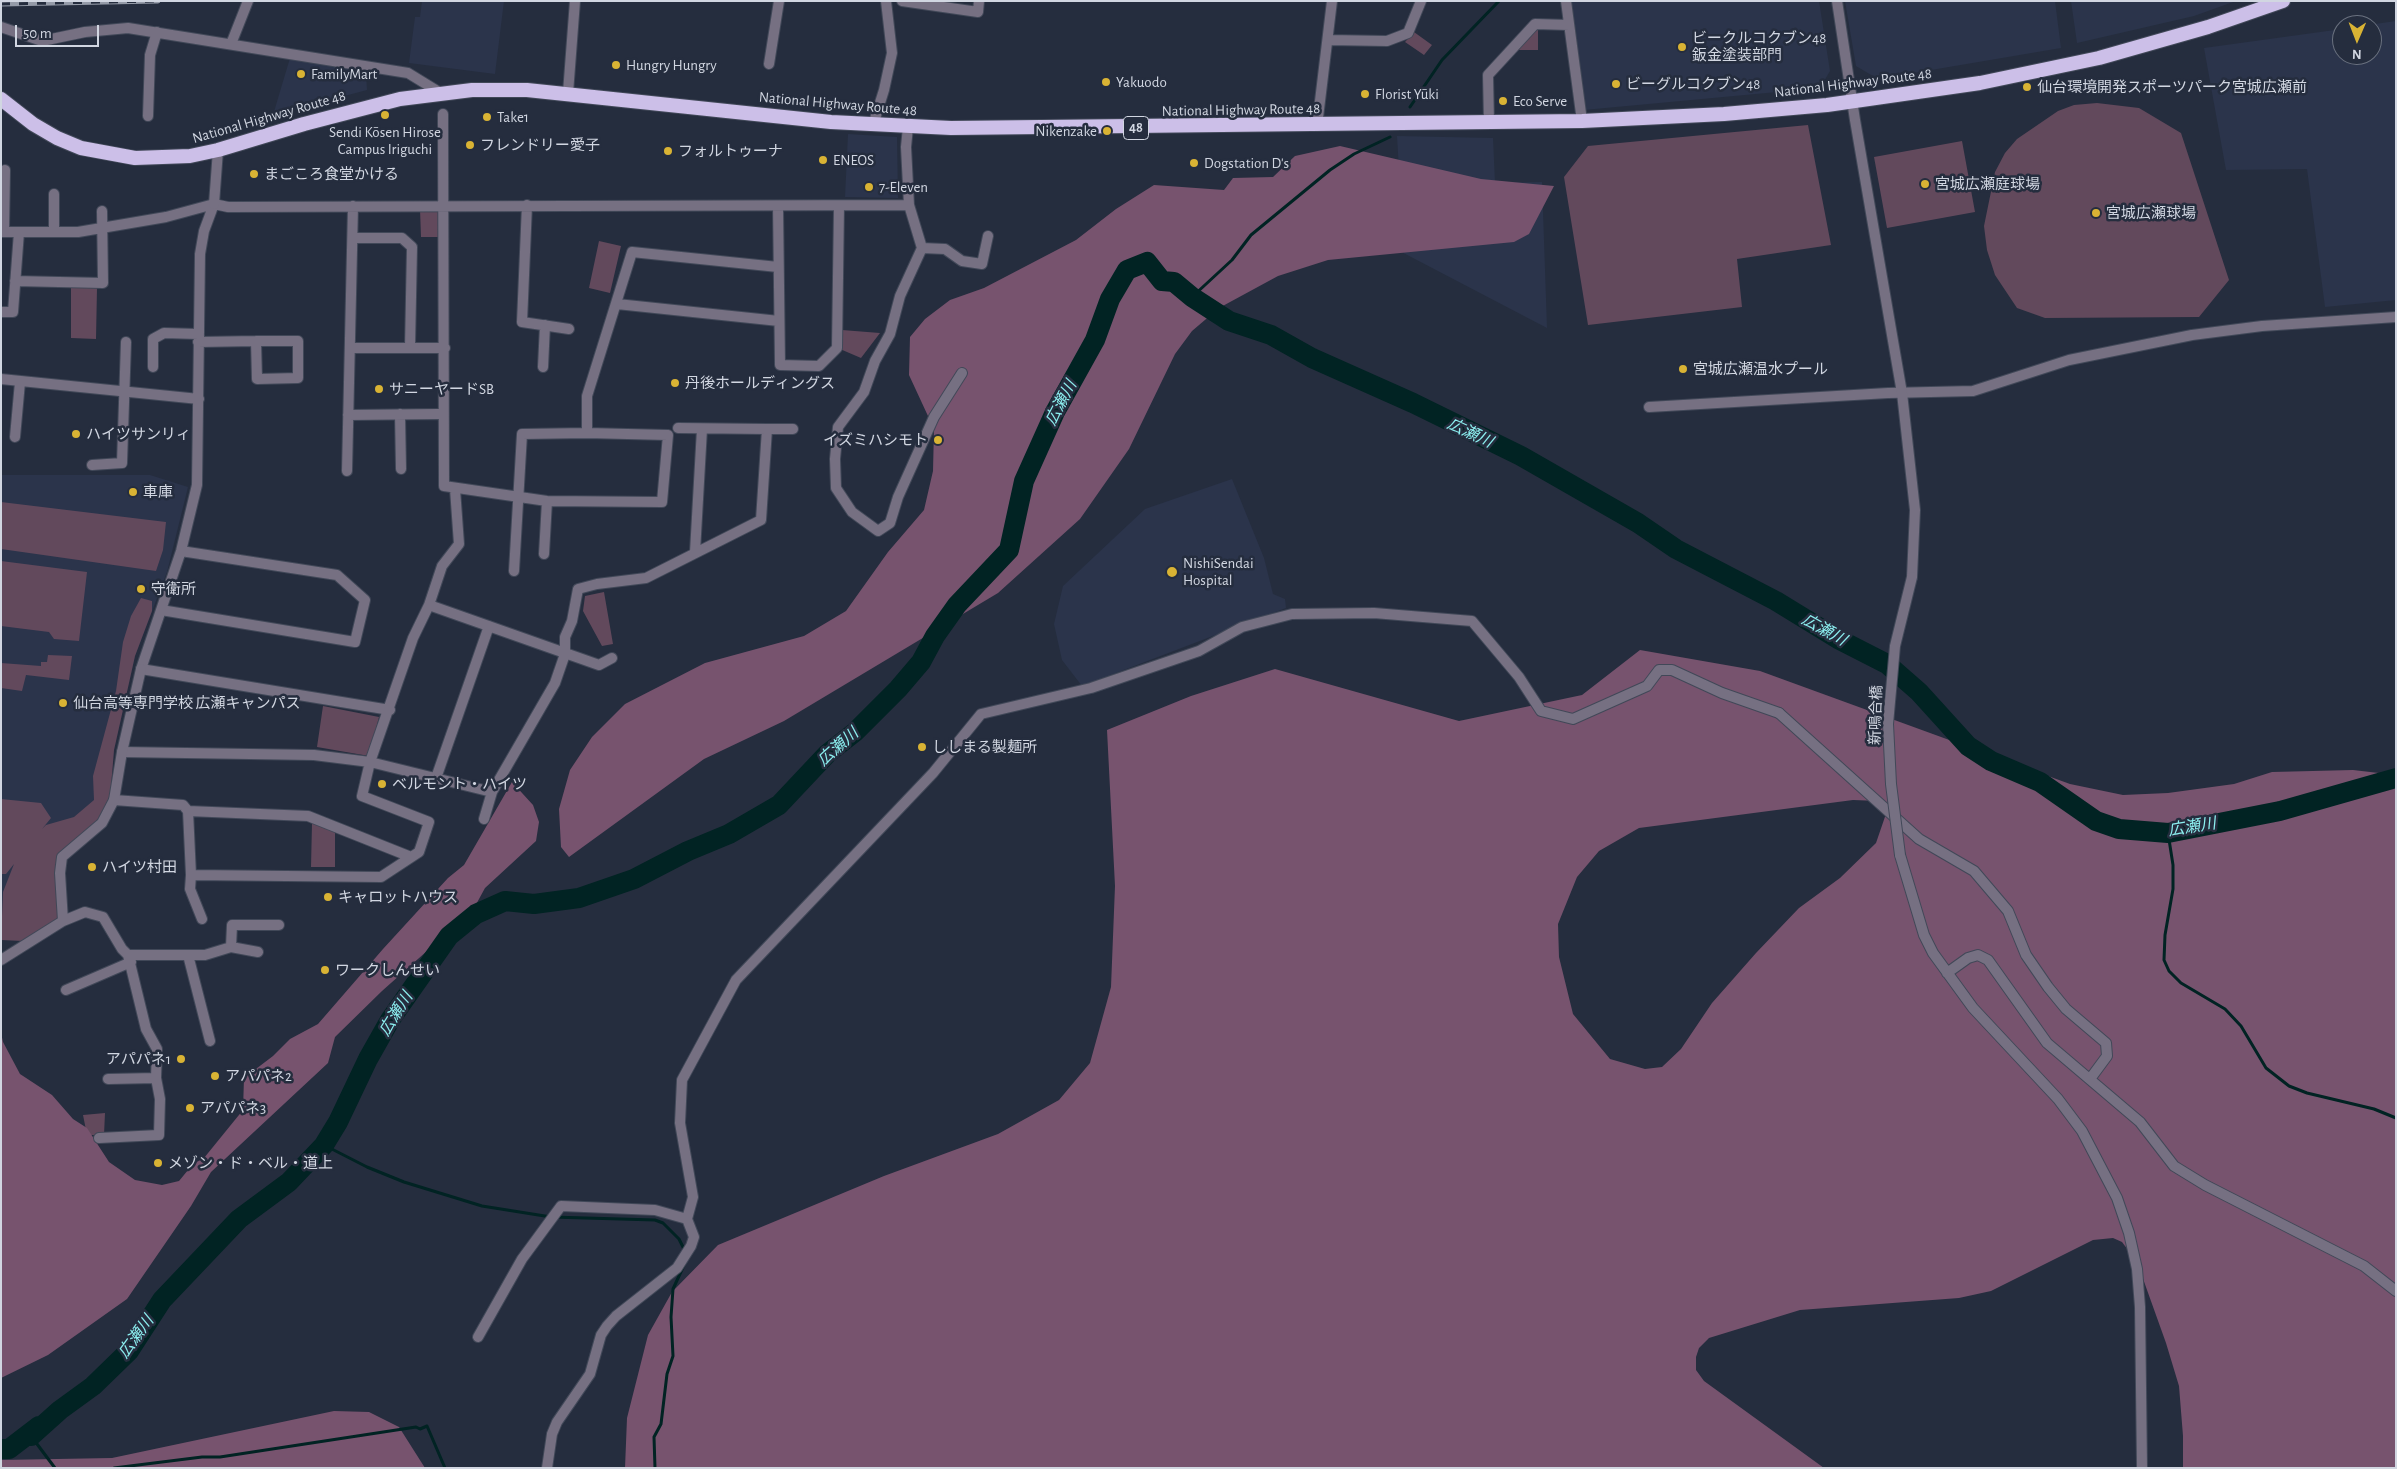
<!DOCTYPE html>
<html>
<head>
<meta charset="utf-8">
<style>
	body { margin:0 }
	#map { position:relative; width:2397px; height:1469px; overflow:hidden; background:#252d3e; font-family:"Alegreya Sans",sans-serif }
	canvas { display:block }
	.frame { position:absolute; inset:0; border:2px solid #d1d6e1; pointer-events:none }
	.north { position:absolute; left:2332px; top:15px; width:50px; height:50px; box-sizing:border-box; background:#252d3e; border:1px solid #6a717f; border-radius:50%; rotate:181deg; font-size:14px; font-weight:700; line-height:20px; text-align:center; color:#d1d6e1 }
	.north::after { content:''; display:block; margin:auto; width:18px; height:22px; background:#d9b334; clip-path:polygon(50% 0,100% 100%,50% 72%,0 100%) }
	.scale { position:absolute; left:15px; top:25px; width:84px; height:22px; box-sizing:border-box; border:2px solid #d1d6e1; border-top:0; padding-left:6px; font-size:15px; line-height:18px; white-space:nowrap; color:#d1d6e1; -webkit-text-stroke:4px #252d3e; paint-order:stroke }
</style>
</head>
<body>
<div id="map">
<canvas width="2397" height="1469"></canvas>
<div class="frame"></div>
<div class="north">N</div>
<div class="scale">50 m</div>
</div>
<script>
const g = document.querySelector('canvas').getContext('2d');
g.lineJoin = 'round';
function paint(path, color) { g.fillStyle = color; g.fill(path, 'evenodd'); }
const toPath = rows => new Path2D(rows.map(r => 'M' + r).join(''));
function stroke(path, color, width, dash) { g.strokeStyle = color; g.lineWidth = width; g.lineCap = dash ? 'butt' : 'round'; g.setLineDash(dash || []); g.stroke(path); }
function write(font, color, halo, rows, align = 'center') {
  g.font = font + ' "Alegreya Sans","Noto Sans JP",sans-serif'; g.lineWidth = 5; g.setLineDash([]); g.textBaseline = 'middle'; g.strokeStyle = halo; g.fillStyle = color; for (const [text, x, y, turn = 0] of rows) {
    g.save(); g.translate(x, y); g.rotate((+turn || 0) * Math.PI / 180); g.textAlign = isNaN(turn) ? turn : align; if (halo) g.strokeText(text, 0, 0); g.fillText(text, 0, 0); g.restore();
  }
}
const built = toPath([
	[422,1,504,1,495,74,409,63,415,17,420,17],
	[1569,1,1819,1,1830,71,1820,88,1584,110],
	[1845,1,2055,1,2061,48,1878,79,1856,66],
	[2071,1,2236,1,2194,16,2077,43],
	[2396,21,2396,300,2325,307,2307,169,2226,170,2204,48,2342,29,2342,55,2372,55,2372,25,2368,25],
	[290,58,366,73,367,90,273,115],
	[848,134,897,137,898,198,845,197],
	[1397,136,1493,138,1495,183,1542,182,1547,328,1392,247,1401,204],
	[1,475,150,475,188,487,167,572,135,656,114,750,110,799,1,924],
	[1232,479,1264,558,1273,594,1285,599,1286,608,1082,686,1062,660,1054,624,1063,586,1145,509]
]);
const green = toPath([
	[1538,28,1538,50,1513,50],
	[1414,32,1432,45,1424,55,1405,42],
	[2097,103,2139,108,2181,133,2229,280,2199,317,2045,318,2017,308,1995,275,1987,250,1984,226,1995,172,2005,153,2017,139,2058,111,2074,105],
	[1808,125,1831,245,1737,259,1742,307,1588,325,1564,177,1588,146],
	[1962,141,1975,212,1887,228,1874,157],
	[420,209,442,209,442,237,421,237],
	[599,241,621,246,610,293,589,288],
	[71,287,97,288,96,339,71,338],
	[842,330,880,333,861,358,840,349],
	[1,502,166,522,163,550,156,571,1,549],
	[1,561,87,572,79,641,54,639,49,632,1,626],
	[604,592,613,644,602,646,583,611,585,596],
	[141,598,152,601,152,611,135,656,114,750,110,799,99,819,57,867,59,913,57,919,23,941,1,940,3,892,14,864,6,874,1,874,1,799,41,803,51,818,42,829,46,825,74,817,94,800,93,776,116,691,123,642,131,616],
	[48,655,72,656,69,680,26,675,22,691,1,688,1,663,41,666,41,662,47,662],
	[323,706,379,717,369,756,317,747],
	[312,823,335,831,335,867,311,867],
	[105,1113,104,1135,87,1135,83,1115]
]);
const forest = toPath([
	[1340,146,1481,179,1554,186,1529,234,1514,242,1328,260,1278,276,1219,308,1192,331,1175,354,1129,449,1080,519,998,593,784,721,704,759,569,857,561,847,559,809,570,770,592,737,625,704,705,663,804,636,846,611,888,552,924,510,933,471,934,429,909,375,910,337,925,319,950,300,984,288,1076,240,1116,209,1154,185,1224,190,1233,178,1273,177,1295,156],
	[1640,650,1760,671,2070,784,2123,795,2168,793,2234,784,2272,772,2353,770,2396,775,2396,1468,2183,1468,2183,1436,2179,1386,2166,1343,2137,1262,2122,1242,2113,1238,2093,1240,1991,1291,1959,1298,1800,1310,1709,1338,1699,1348,1696,1357,1696,1370,1704,1381,1824,1468,625,1468,627,1418,648,1335,672,1292,718,1245,884,1176,998,1134,1059,1100,1090,1063,1111,987,1115,886,1107,730,1191,696,1275,669,1459,721,1582,695],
	[1853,800,1879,801,1888,808,1876,843,1840,878,1799,908,1756,953,1712,1003,1681,1049,1662,1067,1645,1069,1610,1059,1573,1014,1559,957,1558,924,1577,877,1599,851,1639,828],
	[512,782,533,805,539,822,536,841,485,888,473,910,382,991,335,1037,328,1063,211,1172,191,1206,127,1299,48,1355,1,1378,1,1033,3,1042,20,1074,52,1095,73,1119,87,1128,109,1162,135,1180,162,1185,179,1181,193,1164,204,1158,243,1110,244,1078,273,1056,290,1039,318,1024,383,949,448,878,464,865],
	[334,1411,369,1412,399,1427,425,1468,1,1468,1,1460,112,1458]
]);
const stream = toPath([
	[1410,107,1442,60,1499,1],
	[1192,297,1232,260,1251,235,1330,170,1354,154,1390,137],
	[2168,833,2173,865,2173,889,2165,935,2164,960,2169,971,2181,983,2225,1009,2241,1026,2266,1068,2289,1086,2307,1093,2374,1109,2396,1118],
	[324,1145,367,1167,404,1182,482,1206,551,1217,655,1220,663,1223,679,1239,685,1251],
	[31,1436,55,1468],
	[114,1468,202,1457,220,1457,416,1427,420,1429,427,1426,445,1468],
	[655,1468,654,1437,661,1424,667,1374,673,1356,671,1317,673,1289,685,1263]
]);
const river = toPath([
	[31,1436,60,1410,93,1386,129,1351,162,1300,239,1219,289,1182,324,1145,338,1122,368,1059,390,1020,449,936,476,914,505,901,534,904,579,898,634,879,688,851,729,834,779,805,827,754,855,732,898,689,921,662,935,636,957,605,1009,550,1024,481,1055,412,1095,340,1110,299,1127,270,1147,262,1162,281,1174,282,1192,297,1229,321,1271,335,1312,358,1413,403,1521,456,1638,523,1676,549,1776,601,1838,639,1887,664,1919,692,1968,746,1991,761,2040,782,2096,821,2119,829,2168,833,2280,811,2396,778],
	[1,1449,9,1449,39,1426]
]);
const minor = toPath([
	[902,1,978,12,979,1],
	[1566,1,1582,121],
	[1,27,42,41,85,32,128,28,408,73,439,92],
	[1328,40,1387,41,1408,33,1421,1],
	[231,44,248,1],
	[769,64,779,1],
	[568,93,575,1],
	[443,114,444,486,547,501,662,502,668,435,587,433,587,396,632,252,778,267],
	[148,116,150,55,157,32],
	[1489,123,1488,75,1535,24,1569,25],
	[873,125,884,90,892,53,886,1],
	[1317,126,1332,1],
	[908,127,906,147,909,205,922,248,900,296,890,334,875,361,864,392,838,427,835,459,836,488,852,512,878,531,890,523,898,497,934,417,962,373],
	[214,204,204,231,200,254,197,485,181,551,141,669,390,710],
	[527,205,522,322,569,329],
	[778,206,780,365,819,366,837,348,839,206],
	[1,232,78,232,166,217,214,204,228,207,909,205],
	[4,232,5,170],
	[54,232,54,194],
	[353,238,402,238,412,247,410,347],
	[922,248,945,249,962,261,982,264,988,236],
	[15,281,103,283,102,211],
	[617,304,779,321],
	[1,312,13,312,19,232],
	[198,342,256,341,298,341,298,378,257,379,256,341],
	[350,348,445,348],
	[153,367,153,339,164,333,198,334],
	[543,367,545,325],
	[1,379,199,399],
	[1649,407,1888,393,1973,391,2069,360,2192,335,2262,326,2396,317],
	[400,414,401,469],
	[348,415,438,414],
	[767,429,793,429],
	[15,437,20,382],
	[92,465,122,463,126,342],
	[347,471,353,206],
	[695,552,702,429],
	[544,554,547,501],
	[514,571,522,434,587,433],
	[429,605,442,566,459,544,455,489],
	[161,610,355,642,365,600,337,575,181,551],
	[122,752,314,755,370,762,492,792,555,683,565,654,565,637,572,621,578,589,597,584,646,578,761,520,767,429,678,428],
	[436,778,489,626],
	[188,811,308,816,411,857],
	[484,819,492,792],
	[191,875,190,889,202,919],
	[63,921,60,873,62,857,102,823,114,800,183,805,188,811,191,875,381,877,419,852,429,822,362,796,370,762,413,638,429,605,599,665,612,658],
	[231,947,232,925,279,925],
	[128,955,205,955,231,947,258,952],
	[188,955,210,1041],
	[1,960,63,921,85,912,103,917,122,949,128,955,146,1029,157,1049,156,1078,160,1099,159,1135,99,1138],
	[66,990,131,962],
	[108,1079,156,1078],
	[478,1337,522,1259,561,1206,655,1210,687,1219],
	[547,1468,552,1434,557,1422,590,1374,601,1335,607,1326,616,1316,677,1268,691,1246,694,1237,687,1219,693,1197,680,1123,682,1080,736,980,933,773,981,714,1091,688,1199,651,1242,627,1292,614,1374,613,1472,621,1519,677,1541,711,1573,719,1647,686,1659,670,1672,670,1722,693,1779,713]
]);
const tertiary = toPath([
	[1837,1,1855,120,1902,393,1915,510,1912,577],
	[214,204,218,150],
	[1779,713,1919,839,1974,871,2008,911,2026,955,2048,987,2066,1009,2106,1043,2107,1056,2090,1079],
	[114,800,122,752,141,669],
	[1900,855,1924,935,1933,953,1973,1008,2058,1099,2082,1131,2117,1198,2129,1233,2137,1269,2140,1307,2142,1468],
	[1947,973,1968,958,1978,955,1988,960,2047,1043,2140,1122,2174,1166,2205,1185,2364,1266,2396,1291]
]);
const trunk = toPath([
	[1,99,33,124,57,138,81,148,135,158,190,156,218,150,304,124,400,99,472,90,527,90,831,122,951,128,1582,121,1724,114,1827,105,1980,83,2099,58,2208,27,2283,1]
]);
const rail = toPath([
	[1,4,158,1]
]);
const tertiaryBridge = toPath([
	[1900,855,1891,784,1888,724,1895,646,1912,577]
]);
const markers = [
	[1682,47,5,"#d9b334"],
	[616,65,5,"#d9b334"],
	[301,74,5,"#d9b334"],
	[1106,82,5,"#d9b334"],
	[1616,84,5,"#d9b334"],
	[2027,87,5,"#d9b334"],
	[1365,94,5,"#d9b334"],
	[1503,101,5,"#d9b334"],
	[385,115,5,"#d9b334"],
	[487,117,5,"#d9b334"],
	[1107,131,5,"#d9b334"],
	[470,145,5,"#d9b334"],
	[668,151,5,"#d9b334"],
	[823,160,5,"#d9b334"],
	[1194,163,5,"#d9b334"],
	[254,174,5,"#d9b334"],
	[1925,184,5,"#d9b334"],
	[869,187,5,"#d9b334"],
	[2096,213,5,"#d9b334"],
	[1683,369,5,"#d9b334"],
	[675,383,5,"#d9b334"],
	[379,389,5,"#d9b334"],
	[76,434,5,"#d9b334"],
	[938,440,5,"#d9b334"],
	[133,492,5,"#d9b334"],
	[1172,572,6,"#d9b334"],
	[141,589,5,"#d9b334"],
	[63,703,5,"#d9b334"],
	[922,747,5,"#d9b334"],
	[382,784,5,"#d9b334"],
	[92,867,5,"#d9b334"],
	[328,897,5,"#d9b334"],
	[325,970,5,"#d9b334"],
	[181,1059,5,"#d9b334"],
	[215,1076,5,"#d9b334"],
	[190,1108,5,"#d9b334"],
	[158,1163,5,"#d9b334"]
];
const shields = [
	[1136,128,25]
];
const shieldNames = [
	["48",1136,128]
];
const poiNames = [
	["ビークルコクブン48",1692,38],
	["鈑金塗装部門",1692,55],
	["Hungry Hungry",626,65],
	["FamilyMart",311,74],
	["Yakuodo",1116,82],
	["ビーグルコクブン48",1626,84],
	["仙台環境開発スポーツパーク宮城広瀬前",2037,87],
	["Florist Yūki",1375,94],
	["Eco Serve",1513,101],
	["Take1",497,117],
	["Nikenzake",1097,131,"right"],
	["Sendi Kōsen Hirose",385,132,"center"],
	["Campus Iriguchi",385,149,"center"],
	["フレンドリー愛子",480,145],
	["フォルトゥーナ",678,151],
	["ENEOS",833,160],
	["Dogstation D's",1204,163],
	["まごころ食堂かける",264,174],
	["宮城広瀬庭球場",1935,184],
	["7-Eleven",879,187],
	["宮城広瀬球場",2106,213],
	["宮城広瀬温水プール",1693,369],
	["丹後ホールディングス",685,383],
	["サニーヤードSB",389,389],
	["ハイツサンリィ",86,434],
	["イズミハシモト",928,440,"right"],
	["車庫",143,492],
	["NishiSendai",1183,563],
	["Hospital",1183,580],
	["守衛所",151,589],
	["仙台高等専門学校 広瀬キャンパス",73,703],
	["ししまる製麺所",932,747],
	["ベルモント・ハイツ",392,784],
	["ハイツ村田",102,867],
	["キャロットハウス",338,897],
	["ワークしんせい",335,970],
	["アパパネ1",171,1059,"right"],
	["アパパネ2",225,1076],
	["アパパネ3",200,1108],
	["メゾン・ド・ベル・道上",168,1163]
];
const streetNames = [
	["National Highway Route 48",1853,83,-7],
	["National Highway Route 48",838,104,5],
	["National Highway Route 48",1241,110,-1],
	["National Highway Route 48",269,117,-16],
	["新鳴合橋",1876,715,-88]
];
const waterNames = [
	["広瀬川",1061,403,-62],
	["広瀬川",1470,433,25],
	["広瀬川",1824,630,29],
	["広瀬川",838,747,-42],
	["広瀬川",2192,827,-9],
	["広瀬川",396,1014,-58],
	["広瀬川",136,1337,-54]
];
paint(built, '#2b344b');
paint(green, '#62495c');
paint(forest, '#77536e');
stroke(stream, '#012323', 3);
stroke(river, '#012323', 20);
stroke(minor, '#414858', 12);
stroke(tertiary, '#414858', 12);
stroke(trunk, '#414858', 16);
stroke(minor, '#767082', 10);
stroke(tertiary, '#767082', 10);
stroke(trunk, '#ccbfe8', 14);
stroke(rail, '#959ba8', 5);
stroke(rail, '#252d3e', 3, [9]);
stroke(tertiaryBridge, '#414858', 12, []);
stroke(tertiaryBridge, '#767082', 10);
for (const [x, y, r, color] of markers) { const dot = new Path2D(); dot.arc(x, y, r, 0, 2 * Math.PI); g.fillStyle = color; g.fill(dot); stroke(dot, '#252d3e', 2); }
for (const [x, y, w] of shields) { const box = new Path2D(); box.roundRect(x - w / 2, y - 11.5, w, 23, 4); g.fillStyle = '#252d3e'; g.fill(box); stroke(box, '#d1d6e1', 1); }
write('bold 14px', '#d1d6e1', null, shieldNames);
write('15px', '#d1d6e1', '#252d3e', poiNames, 'left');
write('15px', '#d1d6e1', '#252d3e', streetNames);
write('italic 16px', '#8ceff0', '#252d3e', waterNames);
</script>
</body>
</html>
